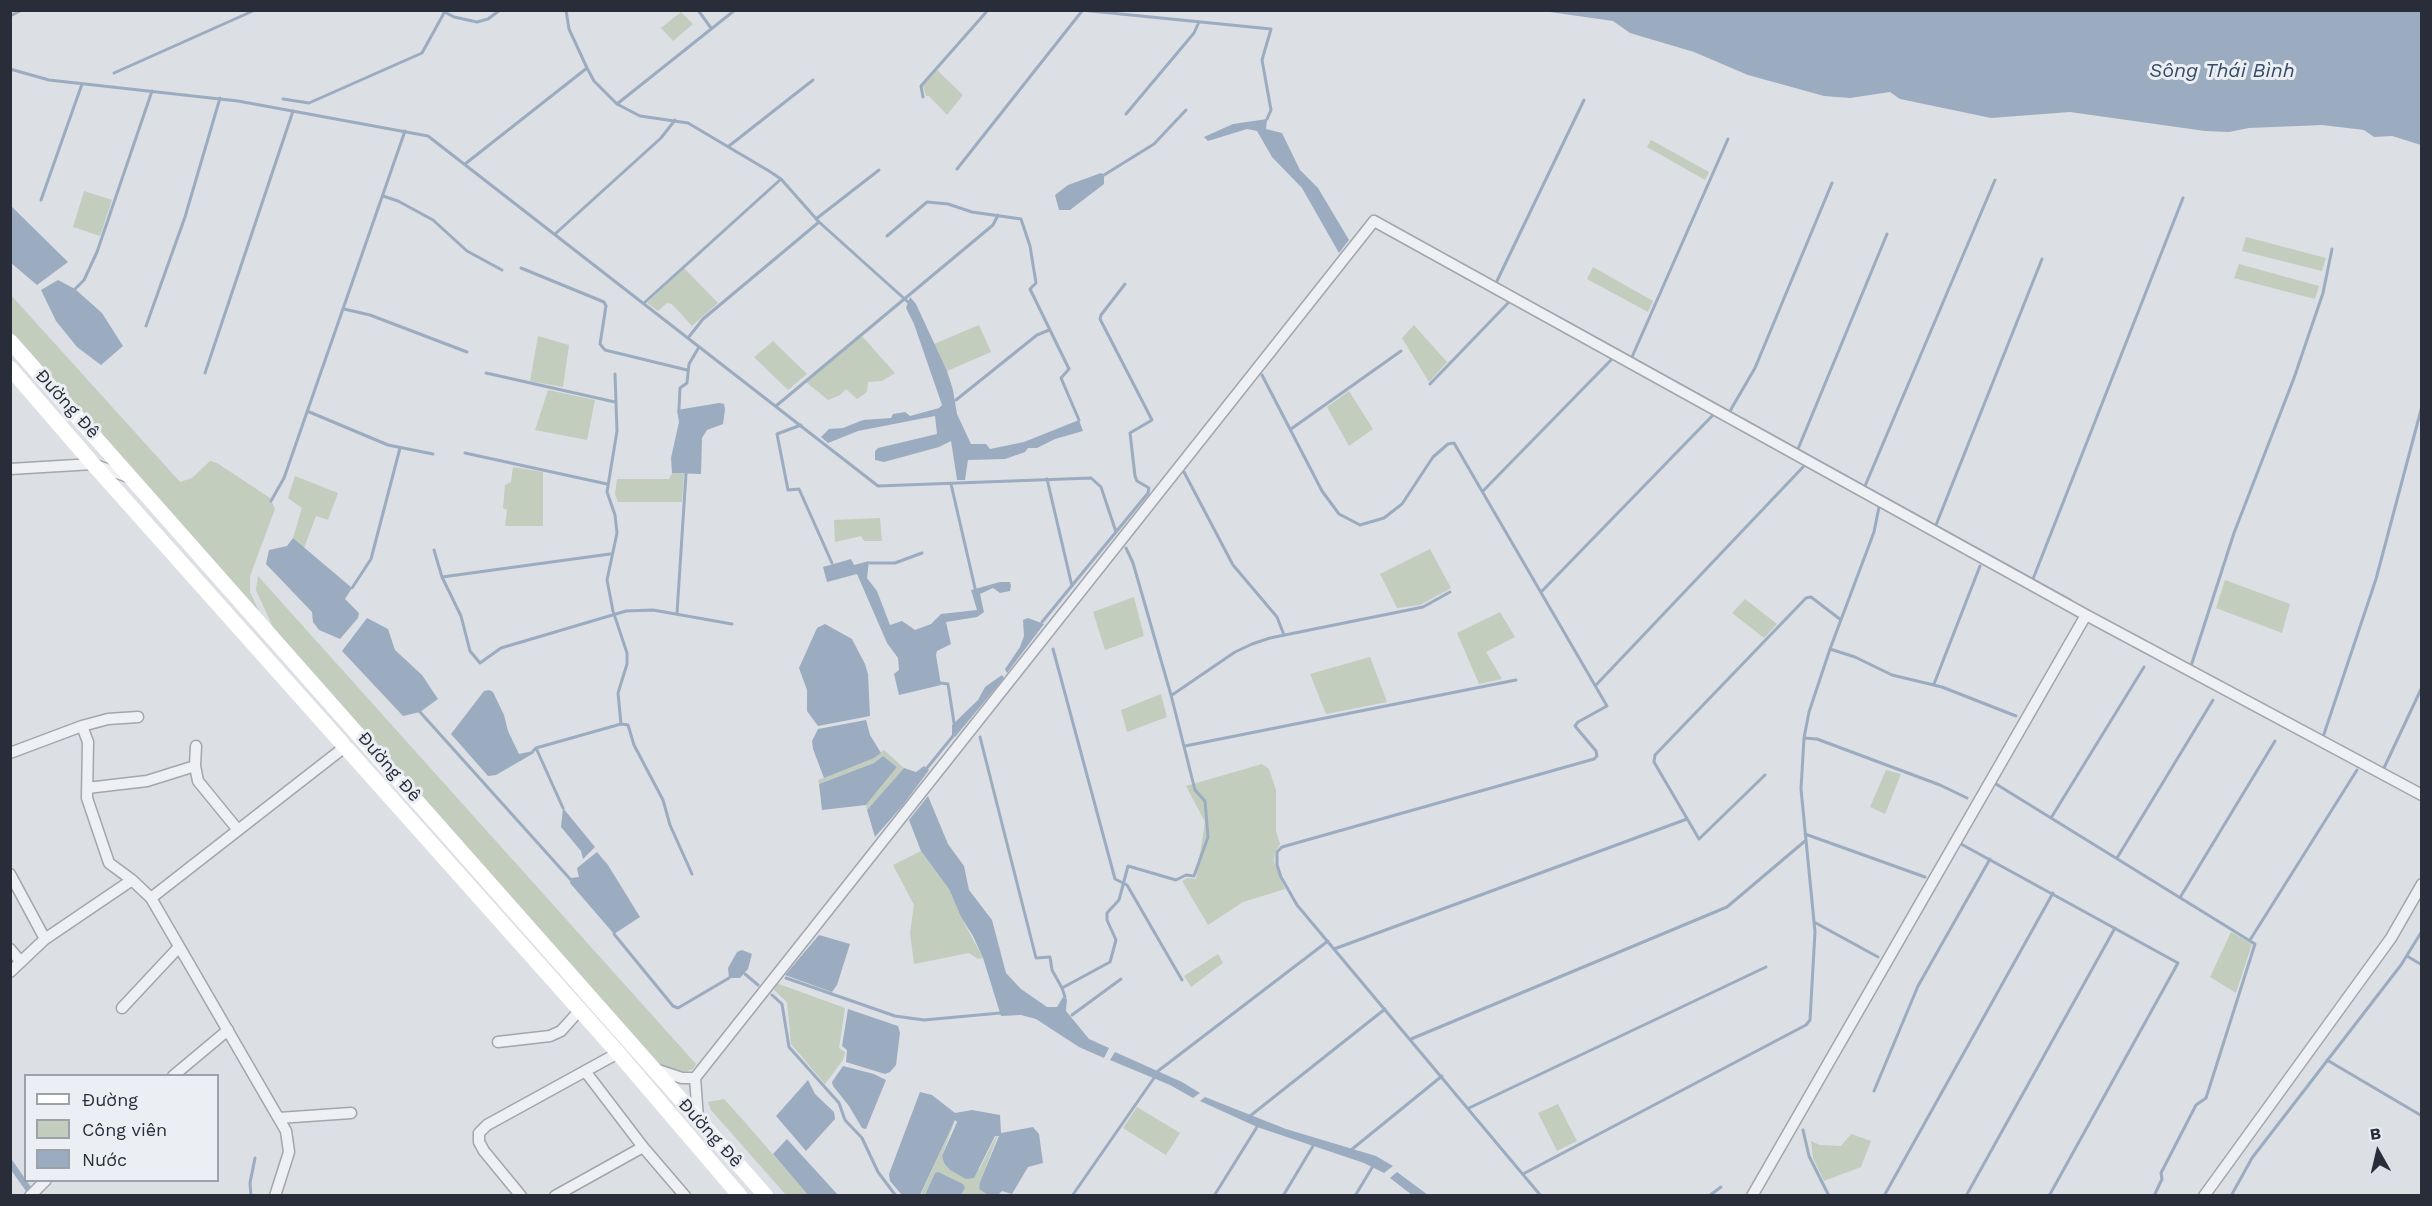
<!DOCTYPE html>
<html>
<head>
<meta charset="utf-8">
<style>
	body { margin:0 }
	#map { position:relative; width:2432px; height:1206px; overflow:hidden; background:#dcdfe4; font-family:"Work Sans",sans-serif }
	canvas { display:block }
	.frame { position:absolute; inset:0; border:12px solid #282d39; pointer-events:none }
	.legend { position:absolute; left:24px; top:1074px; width:195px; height:108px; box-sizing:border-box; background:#ebeef3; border:2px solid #9da1a9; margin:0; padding:8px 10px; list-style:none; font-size:18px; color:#282d39 }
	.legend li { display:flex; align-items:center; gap:12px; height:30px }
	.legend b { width:30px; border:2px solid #9da1a9 }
	.north { position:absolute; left:2348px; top:1122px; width:60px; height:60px; -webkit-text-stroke:4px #ebeef3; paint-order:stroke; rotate:352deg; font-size:16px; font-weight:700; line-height:24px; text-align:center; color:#282d39 }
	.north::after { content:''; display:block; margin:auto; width:21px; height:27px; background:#282d39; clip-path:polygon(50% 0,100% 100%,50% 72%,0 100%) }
</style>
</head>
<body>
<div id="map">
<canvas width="2432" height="1206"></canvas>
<div class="frame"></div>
<ul class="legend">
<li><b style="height:8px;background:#fff"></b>Đường</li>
<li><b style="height:16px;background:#c2cdbe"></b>Công viên</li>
<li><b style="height:16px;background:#9bacc1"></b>Nước</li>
</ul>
<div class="north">B</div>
</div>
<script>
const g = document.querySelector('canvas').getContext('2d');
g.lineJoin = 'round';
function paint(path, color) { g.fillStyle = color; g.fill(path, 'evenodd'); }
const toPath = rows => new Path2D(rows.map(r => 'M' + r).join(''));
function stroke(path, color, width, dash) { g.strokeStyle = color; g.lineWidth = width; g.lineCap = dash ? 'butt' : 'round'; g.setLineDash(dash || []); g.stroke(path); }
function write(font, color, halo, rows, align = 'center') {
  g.font = font + ' "Work Sans",sans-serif'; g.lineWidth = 6; g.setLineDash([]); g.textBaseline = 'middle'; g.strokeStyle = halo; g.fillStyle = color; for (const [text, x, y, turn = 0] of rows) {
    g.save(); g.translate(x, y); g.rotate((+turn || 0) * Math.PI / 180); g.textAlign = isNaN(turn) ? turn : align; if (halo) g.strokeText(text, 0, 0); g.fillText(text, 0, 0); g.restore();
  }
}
const green = toPath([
	[681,12,693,24,673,41,661,28],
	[937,70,963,95,947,115,929,96,926,96,923,86],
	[1651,140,1709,172,1705,180,1647,147],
	[84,191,112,200,100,236,73,227],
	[2246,237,2326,258,2322,271,2242,251],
	[2239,264,2319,286,2315,299,2234,278],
	[1593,267,1653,301,1648,312,1587,279],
	[684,268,718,303,692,326,672,304,667,303,658,311,647,303],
	[10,294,180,482,192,478,210,461,217,463,270,498,275,509,250,576,250,592,263,620,11,336],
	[979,325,991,352,947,371,934,344],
	[1414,325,1447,362,1429,382,1402,338],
	[538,336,569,345,563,387,530,381],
	[862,336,895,373,882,381,868,382,867,392,857,399,846,389,840,395,828,400,806,382],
	[773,341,807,374,788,390,754,357],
	[548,390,595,400,587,440,535,430],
	[1349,391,1373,429,1349,446,1327,407],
	[513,467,543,472,543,526,505,526,507,510,503,508,505,485,511,482],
	[672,473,684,474,682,502,618,502,615,494,617,479,669,479],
	[295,476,338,493,328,520,316,516,304,548,293,538,302,508,288,498],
	[880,518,882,541,864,541,861,536,835,542,834,520],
	[1430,549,1451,588,1420,605,1397,608,1380,574],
	[258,576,696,1064,693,1069,679,1074,664,1069,651,1060,276,634,256,590],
	[2225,580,2290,604,2282,633,2216,608],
	[1134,597,1144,636,1105,650,1093,612],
	[1745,599,1777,624,1764,638,1732,613],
	[1500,612,1515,637,1486,652,1502,679,1479,684,1457,633],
	[1370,657,1387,702,1326,714,1310,674],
	[1161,694,1167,717,1127,732,1121,710],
	[884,750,904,768,867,810,866,805,897,767,883,756,874,763,819,784,818,780,873,758],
	[1262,764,1269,769,1276,790,1276,831,1280,844,1275,853,1274,862,1285,889,1243,902,1208,925,1182,881,1187,878,1196,879,1205,822,1186,786],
	[1886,770,1901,774,1885,814,1870,807],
	[921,851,949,889,961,917,983,958,978,959,969,953,914,964,910,933,914,905,893,865],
	[2231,932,2252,944,2236,993,2210,977],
	[1218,954,1223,963,1191,987,1184,976],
	[776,983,845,1008,839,1048,845,1052,843,1060,825,1084,791,1044,787,1002,774,990],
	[724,1099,743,1120,808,1195,786,1195,711,1110,708,1102],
	[1558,1104,1577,1141,1557,1151,1538,1113],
	[1137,1107,1180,1133,1166,1155,1123,1128],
	[955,1120,942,1156,944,1163,979,1170,996,1136,998,1135,980,1182,979,1189,988,1195,961,1195,965,1188,935,1173,925,1195,920,1196],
	[1851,1134,1871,1141,1861,1167,1824,1181,1813,1158,1811,1141,1820,1145,1841,1146]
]);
const water = toPath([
	[1543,11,2421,11,2421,145,2392,136,2374,137,2364,130,2322,125,2249,128,2229,132,2205,131,2070,112,1991,118,1900,99,1890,92,1850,98,1824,96,1748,75,1694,52,1630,33,1613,21],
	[1267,119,1266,129,1282,133,1300,170,1318,188,1349,240,1339,253,1302,188,1272,157,1257,131,1247,129,1208,141,1204,137,1233,124],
	[1101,173,1104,175,1104,184,1070,210,1059,210,1055,195,1068,185],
	[10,205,68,262,37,285,11,263],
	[58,280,75,289,102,313,123,346,101,365,77,347,56,321,41,290],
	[910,297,916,304,947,371,953,390,957,414,971,444,986,444,990,449,1024,442,1079,420,1083,431,1055,439,1037,448,1028,448,1025,452,1005,459,968,460,965,480,957,480,951,441,939,447,884,462,875,460,875,451,878,448,937,434,935,416,858,431,828,443,821,437,829,429,843,428,863,420,891,418,893,414,905,412,910,416,939,408,942,405,914,324,906,308],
	[719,403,724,404,725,410,723,424,707,430,702,438,701,474,672,473,671,458,679,422,677,410],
	[293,538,352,588,345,599,359,613,358,618,340,639,319,630,313,622,312,612,266,564,269,550,287,546],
	[851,559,854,565,869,561,867,578,877,591,890,625,902,621,915,630,931,624,941,614,977,610,971,590,1000,582,1010,582,1011,586,1010,591,1000,593,993,588,980,594,984,612,977,617,946,622,951,644,937,651,936,655,941,685,899,695,894,674,899,670,898,658,887,643,857,574,827,582,823,567],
	[367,618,388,629,395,650,422,675,438,699,420,712,403,716,342,651],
	[1028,618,1044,624,1007,673,1005,669,1020,647,1024,636,1023,620],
	[825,624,852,639,865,664,868,674,870,716,818,726,807,711,807,690,799,668,817,628],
	[1002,675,1004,678,955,737,952,735,952,725,978,700,985,687],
	[489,690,493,692,504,715,508,731,519,754,533,751,534,753,496,775,488,776,451,734,484,691],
	[866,720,870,735,881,753,874,758,824,778,813,749,812,741,818,729],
	[883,756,897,767,866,805,822,810,819,784,874,763],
	[924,766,929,770,903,805,875,837,867,810,904,768,916,772],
	[928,796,948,844,964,866,969,890,992,920,1006,973,1021,989,1047,1007,1057,1007,1063,997,1067,999,1066,1011,1089,1039,1109,1048,1104,1058,1079,1047,1036,1019,1021,1015,1001,1016,983,958,973,936,961,917,949,889,921,851,909,820],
	[563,808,595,847,583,859,581,851,561,827],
	[597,852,608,865,640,917,614,934,570,883,571,878,579,877,577,868],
	[819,935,850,944,837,985,832,992,785,975],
	[742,950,752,954,748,969,740,978,729,978,728,968,737,952],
	[848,1009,898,1026,900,1033,896,1065,890,1072,885,1074,846,1062,847,1050,842,1046],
	[1115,1052,1182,1082,1200,1093,1193,1098,1170,1085,1110,1060],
	[843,1066,874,1074,886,1080,866,1129,862,1128,849,1106,833,1086,832,1082],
	[808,1080,815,1094,834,1112,835,1119,806,1151,776,1116],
	[920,1092,932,1095,955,1113,972,1110,1000,1115,1001,1133,1033,1127,1039,1134,1043,1163,1028,1167,1012,1194,1002,1191,998,1195,988,1195,979,1189,980,1182,999,1136,995,1136,974,1178,966,1179,950,1170,944,1163,942,1156,957,1122,955,1120,920,1195,902,1195,890,1181,889,1174],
	[1205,1097,1286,1129,1376,1156,1393,1166,1384,1173,1364,1163,1257,1127,1200,1101],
	[787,1139,838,1195,808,1195,773,1154],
	[10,1157,31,1187,26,1191,11,1170],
	[938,1172,963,1184,965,1188,961,1195,925,1195,935,1173],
	[1397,1172,1428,1195,1412,1195,1390,1178]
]);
const stream = toPath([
	[441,10,454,17,477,22,488,19,500,10],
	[566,10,569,29,587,68,594,81,617,104,640,116,688,123,769,171,781,179,819,222,908,302],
	[698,10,711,28],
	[1081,10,1271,29,1262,60,1271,110,1267,119],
	[10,16,22,10],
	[10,69,49,80,238,101,428,136,878,486,1091,478,1101,487,1116,532],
	[114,73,255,10],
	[923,97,921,86,988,10],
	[283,99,309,103,422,53,444,13],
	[617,104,735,10],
	[1126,114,1194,33,1199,22],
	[729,146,813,80],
	[465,164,587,68],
	[957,169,1082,11],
	[1104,175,1154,144,1186,110],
	[383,196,398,201,433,220,467,251,502,270],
	[41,200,82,84],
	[816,219,879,170],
	[555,234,661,138,675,120],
	[887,236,927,202,948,204,972,212,1021,219,1030,246,1036,283,1030,289,1069,369,1061,378,1079,420],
	[521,268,604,302,606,306,600,344,605,350,687,370],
	[1496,283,1584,100],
	[75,289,84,280,97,252,152,91],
	[644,303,781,179],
	[344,309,370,315,467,352],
	[1558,317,2070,600],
	[146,326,185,217,220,98],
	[688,338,703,319,819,222],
	[1632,357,1728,139],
	[205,373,293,111],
	[486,373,615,402],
	[1262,375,1322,491,1339,514,1360,525,1384,518,1402,504,1433,457,1448,444,1454,443,1607,706,1578,722,1575,726,1596,751,1597,756,1594,759,1282,847,1277,852,1277,865,1281,877,1297,905,1541,1196],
	[1430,384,1509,302],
	[956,400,1037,335,1049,330],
	[776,406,993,225,998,215],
	[679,409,680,388,687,383,689,364,699,347],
	[307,411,388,445,433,454],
	[1730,411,1755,368,1832,183],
	[801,425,777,434,788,490,799,489,832,563],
	[1291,429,1401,351],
	[1798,449,1887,234],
	[465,453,607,484],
	[1184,472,1233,565,1277,617,1284,635],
	[1047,479,1072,586],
	[951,484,975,588],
	[1865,486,1995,180],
	[1483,491,1613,358],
	[271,501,284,478,405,131],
	[1936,525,2042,259],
	[434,550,442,577,461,616,470,651,480,663,501,648,626,611,653,610,732,624],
	[870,563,895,563,922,553],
	[442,577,610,554],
	[2033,579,2183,198],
	[352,588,371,559,400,448],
	[1542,591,1713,415],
	[677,613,686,474],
	[1042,622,1148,493,1149,488,1137,481,1135,476,1130,433,1152,420,1100,319,1101,315,1125,284],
	[1053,649,1115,879,1127,885,1182,980],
	[1830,649,1855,657,1892,675,1942,687,2016,716],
	[2191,666,2234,533,2294,378,2323,293,2332,249],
	[941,683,948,684,954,723],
	[1934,684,1980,566],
	[1596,685,1804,466],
	[1172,695,1235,652,1252,644,1270,638,1423,607,1450,592],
	[420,712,571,880],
	[621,724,628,725,634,745,663,800,670,825,692,874],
	[980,737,1036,958,1050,957,1052,970,1062,988,1110,962,1116,940,1107,920,1107,913,1119,900,1128,866,1176,880,1186,875,1194,876,1208,837,1205,801,1195,790,1171,695,1133,563,1126,548],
	[2323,737,2376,579,2422,406],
	[1804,738,1817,739,1940,785,1967,798],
	[1185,746,1516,680],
	[536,748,563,808],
	[533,751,536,748,621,724,618,693,627,664,627,653,613,611,607,580,617,533,615,515,607,492,617,431,615,374],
	[927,768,953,736],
	[2383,770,2422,687],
	[1765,775,1699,839,1654,762,1655,755,1806,598,1811,597,1841,620],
	[1996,784,2255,944,2206,1098,2196,1105,2161,1173,2162,1179,2154,1196],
	[2051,818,2144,667],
	[1805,834,1925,877],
	[1961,844,2178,963,2049,1196],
	[2117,858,2213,700],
	[2181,896,2275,741],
	[1814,922,1878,957],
	[614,934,673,1006,678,1008,729,978],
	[2250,940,2357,770],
	[1334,949,1687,819],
	[2407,956,2422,965],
	[745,974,758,985],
	[786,978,895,1016,924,1020,1000,1013],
	[1062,988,1065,997],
	[772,995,782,1004,789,1047,839,1103,845,1120,862,1138,878,1172,896,1196],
	[1072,1015,1121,979],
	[1411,1039,1727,907,1805,841],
	[2327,1060,2422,1116],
	[1158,1071,1328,941],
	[1874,1091,1918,986,1990,859],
	[1469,1108,1766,967],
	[1250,1116,1385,1009],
	[1803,1130,1809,1156,1829,1196],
	[1351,1150,1442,1076],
	[1523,1174,1806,1025,1810,1020,1815,932,1801,789,1804,738,1809,712,1830,649,1874,532,1879,507],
	[251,1196,250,1183,255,1158],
	[1072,1196,1154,1078],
	[1214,1196,1257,1127],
	[1283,1196,1313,1146],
	[1355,1196,1373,1166],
	[1709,1196,1721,1187],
	[1884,1196,2053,893],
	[1966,1196,2115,928],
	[2231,1196,2252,1158,2401,965,2422,931]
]);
const street = toPath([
	[10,469,93,464,128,477],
	[82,726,108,719,138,717],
	[196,746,195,766,198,781,238,830],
	[10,753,82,726,88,742,87,798,109,863,132,880],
	[87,788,147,781,195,766],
	[10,874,45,939],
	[10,949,21,962],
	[10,972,45,939,132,880,151,898],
	[122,1008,179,947],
	[498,1042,550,1036,561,1031,579,1011],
	[658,1070,682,1078,695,1078],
	[585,1071,643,1147,685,1196],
	[173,1076,228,1030],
	[279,1118,351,1113],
	[698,1118,695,1078,1374,221,2086,615,2422,795],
	[30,1196,46,1180],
	[275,1196,289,1152,286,1131,151,898,346,746],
	[521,1196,484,1151,479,1142,479,1133,487,1125,618,1053],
	[555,1196,643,1147],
	[1752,1196,2086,615],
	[2204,1196,2391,938,2422,884]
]);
const secondary = toPath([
	[10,341,766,1196],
	[10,368,93,464,618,1053,740,1196]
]);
const streetNames = [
	["Đường Đê",67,404,48],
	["Đường Đê",389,767,49],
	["Đường Đê",710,1133,48]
];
const waterNames = [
	["Sông Thái Bình",2222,71]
];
paint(green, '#c2cdbe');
paint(water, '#9bacc1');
stroke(stream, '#9bacc1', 3);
stroke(street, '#a2a6ad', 13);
stroke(street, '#eef0f3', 10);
stroke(secondary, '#fff', 15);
write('18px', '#282d39', '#ebeef3', streetNames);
write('italic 20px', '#374b68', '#ebeef3', waterNames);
</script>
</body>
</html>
